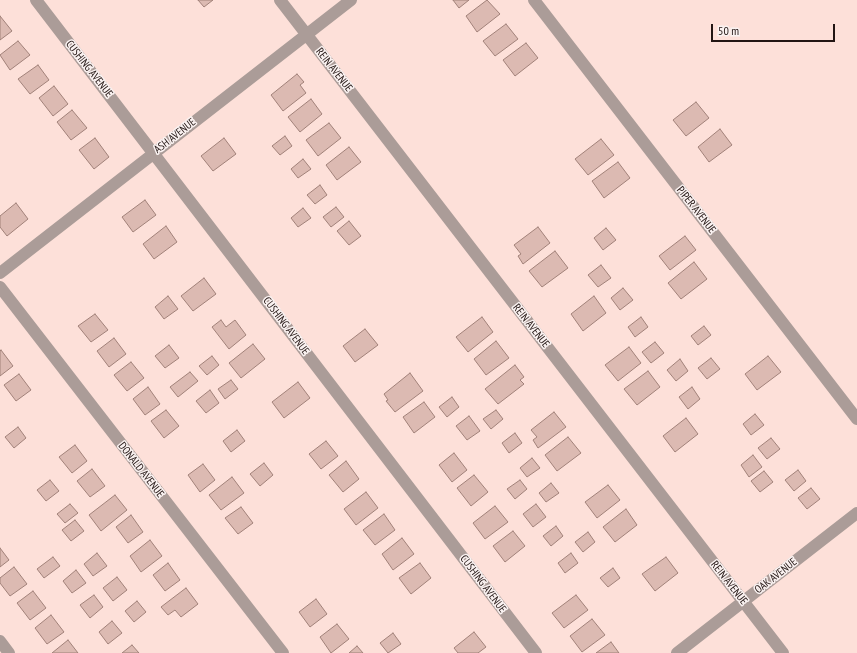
<!DOCTYPE html>
<html>
<head>
<meta charset="utf-8">
<style>
	body { margin:0 }
	#map { position:relative; width:857px; height:653px; overflow:hidden; background:#fde0d9; font-family:"PT Sans Narrow",sans-serif }
	canvas { display:block }
	.scale { position:absolute; left:711px; top:24px; width:124px; height:18px; box-sizing:border-box; border:2px solid #221513; border-top:0; padding-left:5px; font-size:12px; line-height:14px; white-space:nowrap; color:#221513; -webkit-text-stroke:3px #faf2f1; paint-order:stroke }
</style>
</head>
<body>
<div id="map">
<canvas width="857" height="653"></canvas>
<div class="scale">50 m</div>
</div>
<script>
const g = document.querySelector('canvas').getContext('2d');
g.lineJoin = 'round';
function paint(path, color) { g.fillStyle = color; g.fill(path, 'evenodd'); }
const toPath = rows => new Path2D(rows.map(r => 'M' + r).join(''));
function stroke(path, color, width, dash) { g.strokeStyle = color; g.lineWidth = width; g.lineCap = dash ? 'butt' : 'round'; g.setLineDash(dash || []); g.stroke(path); }
function write(font, color, halo, rows, align = 'center') {
  g.font = font + ' "PT Sans Narrow",sans-serif'; g.lineWidth = 3; g.setLineDash([]); g.textBaseline = 'middle'; g.strokeStyle = halo; g.fillStyle = color; for (const [text, x, y, turn = 0] of rows) {
    g.save(); g.translate(x, y); g.rotate((+turn || 0) * Math.PI / 180); g.textAlign = isNaN(turn) ? turn : align; if (halo) g.strokeText(text, 0, 0); g.fillText(text, 0, 0); g.restore();
  }
}
const building = toPath([
	[198,0,213,0,204,7,198,0],
	[453,0,469,0,459,8,453,0],
	[487,0,500,14,477,32,466,16,487,0],
	[0,16,12,31,0,40,0,16],
	[506,24,518,39,495,56,483,41,506,24],
	[18,41,30,55,10,70,0,55,18,41],
	[526,43,538,58,515,76,503,60,526,43],
	[38,65,49,80,30,94,18,79,38,65],
	[297,74,304,82,300,85,306,93,283,111,271,95,297,74],
	[54,86,68,104,53,116,39,98,54,86],
	[311,99,322,114,300,132,288,117,311,99],
	[696,102,709,118,686,136,673,120,696,102],
	[72,110,87,128,71,140,57,122,72,110],
	[329,123,341,138,318,156,306,140,329,123],
	[720,129,732,145,709,162,698,147,720,129],
	[285,136,292,146,280,155,272,146,285,136],
	[95,138,109,157,94,169,79,150,95,138],
	[224,138,236,154,213,171,201,156,224,138],
	[601,139,614,155,588,175,575,159,601,139],
	[349,147,361,162,337,180,326,165,349,147],
	[303,159,311,169,298,178,291,169,303,159],
	[618,162,630,178,604,198,592,181,618,162],
	[320,185,327,195,315,204,307,195,320,185],
	[145,200,156,215,133,232,122,217,145,200],
	[16,203,28,219,7,236,0,227,0,216,16,203],
	[336,207,344,217,331,227,323,217,336,207],
	[303,208,311,218,298,227,291,218,303,208],
	[349,221,361,236,349,245,337,231,349,221],
	[166,226,177,242,154,259,143,244,166,226],
	[538,227,550,243,523,264,518,256,521,254,514,245,538,227],
	[606,228,616,240,603,250,594,238,606,228],
	[685,236,696,250,670,270,659,256,685,236],
	[555,251,568,268,542,287,529,271,555,251],
	[694,262,707,279,681,299,668,283,694,262],
	[601,265,611,278,598,287,588,275,601,265],
	[204,278,216,294,193,311,181,296,204,278],
	[623,288,633,300,620,310,611,298,623,288],
	[168,296,178,309,164,319,155,307,168,296],
	[594,296,606,313,583,331,571,314,594,296],
	[95,314,108,330,91,342,78,326,95,314],
	[482,317,493,332,468,352,456,337,482,317],
	[641,317,648,327,635,337,628,327,641,317],
	[221,320,226,327,235,320,246,335,229,349,212,327,221,320],
	[704,326,711,335,698,345,691,336,704,326],
	[365,329,378,345,355,362,343,346,365,329],
	[114,338,126,354,109,367,97,351,114,338],
	[496,341,509,358,486,375,474,359,496,341],
	[655,342,664,353,651,363,642,352,655,342],
	[253,344,265,359,241,378,229,363,253,344],
	[169,345,179,358,165,368,155,356,169,345],
	[629,347,641,363,618,381,605,365,629,347],
	[1,350,13,366,0,376,0,351,1,350],
	[212,356,219,365,207,375,199,366,212,356],
	[768,356,781,372,757,390,745,374,768,356],
	[711,358,720,369,707,379,698,368,711,358],
	[680,359,688,371,676,381,667,370,680,359],
	[131,362,144,378,127,391,114,375,131,362],
	[515,365,524,377,520,380,524,384,498,404,485,389,515,365],
	[648,371,660,387,637,405,624,389,648,371],
	[190,372,198,381,178,397,170,387,190,372],
	[410,373,423,391,395,412,386,401,388,400,384,394,410,373],
	[19,374,31,390,16,401,4,385,19,374],
	[231,380,238,389,225,399,218,389,231,380],
	[298,382,310,398,284,418,272,402,298,382],
	[148,387,160,404,145,415,133,399,148,387],
	[692,387,700,399,688,409,679,397,692,387],
	[210,390,219,403,206,413,196,401,210,390],
	[452,397,459,407,447,417,439,407,452,397],
	[424,402,435,417,414,433,403,417,424,402],
	[166,410,179,426,164,438,151,421,166,410],
	[496,410,503,419,491,429,483,419,496,410],
	[554,412,566,427,538,448,533,440,537,437,531,430,554,412],
	[755,414,764,425,751,435,743,424,755,414],
	[469,416,480,431,467,440,456,426,469,416],
	[686,418,698,434,675,452,663,436,686,418],
	[18,427,26,438,14,448,5,437,18,427],
	[237,430,245,441,231,452,223,441,237,430],
	[515,433,522,443,509,453,502,443,515,433],
	[568,437,581,453,557,471,545,455,568,437],
	[771,438,780,449,767,459,758,448,771,438],
	[326,441,338,456,321,469,309,454,326,441],
	[75,445,87,461,72,473,59,457,75,445],
	[454,453,467,470,452,482,439,465,454,453],
	[753,455,762,467,749,477,741,465,753,455],
	[532,458,540,468,527,477,520,468,532,458],
	[346,461,359,479,343,492,329,475,346,461],
	[264,463,273,475,260,486,250,474,264,463],
	[203,464,215,480,200,492,188,475,203,464],
	[92,469,105,486,90,497,77,481,92,469],
	[798,470,806,481,794,491,785,480,798,470],
	[764,471,773,482,760,492,751,481,764,471],
	[474,475,488,492,471,506,457,488,474,475],
	[232,477,244,493,221,510,209,495,232,477],
	[50,480,59,491,46,501,37,490,50,480],
	[520,480,527,489,515,499,507,489,520,480],
	[551,483,559,493,546,502,539,493,551,483],
	[608,485,620,500,597,518,585,502,608,485],
	[811,488,820,499,807,509,798,498,811,488],
	[366,492,378,508,356,525,344,509,366,492],
	[115,495,127,510,101,531,89,515,115,495],
	[70,504,78,513,65,523,57,514,70,504],
	[536,504,546,517,533,527,523,514,536,504],
	[495,506,508,522,485,539,473,523,495,506],
	[241,507,253,523,238,534,225,518,241,507],
	[626,509,637,525,615,542,603,527,626,509],
	[384,514,395,530,375,545,363,530,384,514],
	[131,515,143,532,128,543,116,527,131,515],
	[75,520,84,531,71,541,62,530,75,520],
	[556,526,563,536,551,546,543,536,556,526],
	[513,531,525,546,505,562,493,546,513,531],
	[588,532,595,542,583,552,575,542,588,532],
	[402,538,414,554,393,570,382,554,402,538],
	[150,540,162,556,141,572,130,556,150,540],
	[0,548,9,560,0,567,0,548],
	[97,553,107,566,93,576,84,564,97,553],
	[571,553,578,563,565,573,558,563,571,553],
	[53,557,60,566,44,578,37,569,53,557],
	[666,557,678,573,655,591,642,574,666,557],
	[168,563,180,580,165,591,153,575,168,563],
	[420,563,431,578,411,594,399,578,420,563],
	[14,567,27,584,10,596,0,583,0,578,14,567],
	[613,568,620,578,608,587,600,578,613,568],
	[76,570,86,583,72,593,63,581,76,570],
	[117,577,127,590,113,601,103,588,117,577],
	[186,588,198,604,181,617,175,610,168,615,161,607,186,588],
	[33,591,46,608,30,620,17,603,33,591],
	[94,595,103,607,90,618,80,605,94,595],
	[576,595,588,610,564,628,552,613,576,595],
	[316,599,327,614,310,627,299,612,316,599],
	[137,601,146,612,134,622,125,611,137,601],
	[51,615,64,632,47,644,35,628,51,615],
	[592,619,605,635,582,652,570,636,592,619],
	[112,621,122,633,108,644,99,632,112,621],
	[337,624,349,639,331,653,320,637,337,624],
	[474,632,486,647,478,653,458,653,454,648,474,632],
	[393,633,401,644,388,653,380,643,393,633],
	[68,640,78,653,52,653,68,640],
	[611,642,619,653,596,653,611,642],
	[132,645,139,653,122,653,132,645],
	[357,646,363,653,349,653,357,646]
]);
const street = toPath([
	[36,0,536,653],
	[280,0,783,653],
	[534,0,857,419],
	[0,273,351,0],
	[0,287,283,653],
	[0,641,9,653],
	[677,653,857,513]
]);
const streetNames = [
	["CUSHING AVENUE",89,69,52],
	["REIN AVENUE",334,70,52],
	["ASH AVENUE",175,136,-38],
	["PIPER AVENUE",696,210,52],
	["CUSHING AVENUE",286,326,53],
	["REIN AVENUE",531,326,52],
	["DONALD AVENUE",141,470,52],
	["OAK AVENUE",776,576,-38],
	["REIN AVENUE",729,583,52],
	["CUSHING AVENUE",483,584,53]
];
paint(building, '#dcbab2');
stroke(building, '#a18179', 1);
stroke(street, '#ab9c98', 12);
write('11px', '#221513', '#faf2f1', streetNames);
</script>
</body>
</html>
